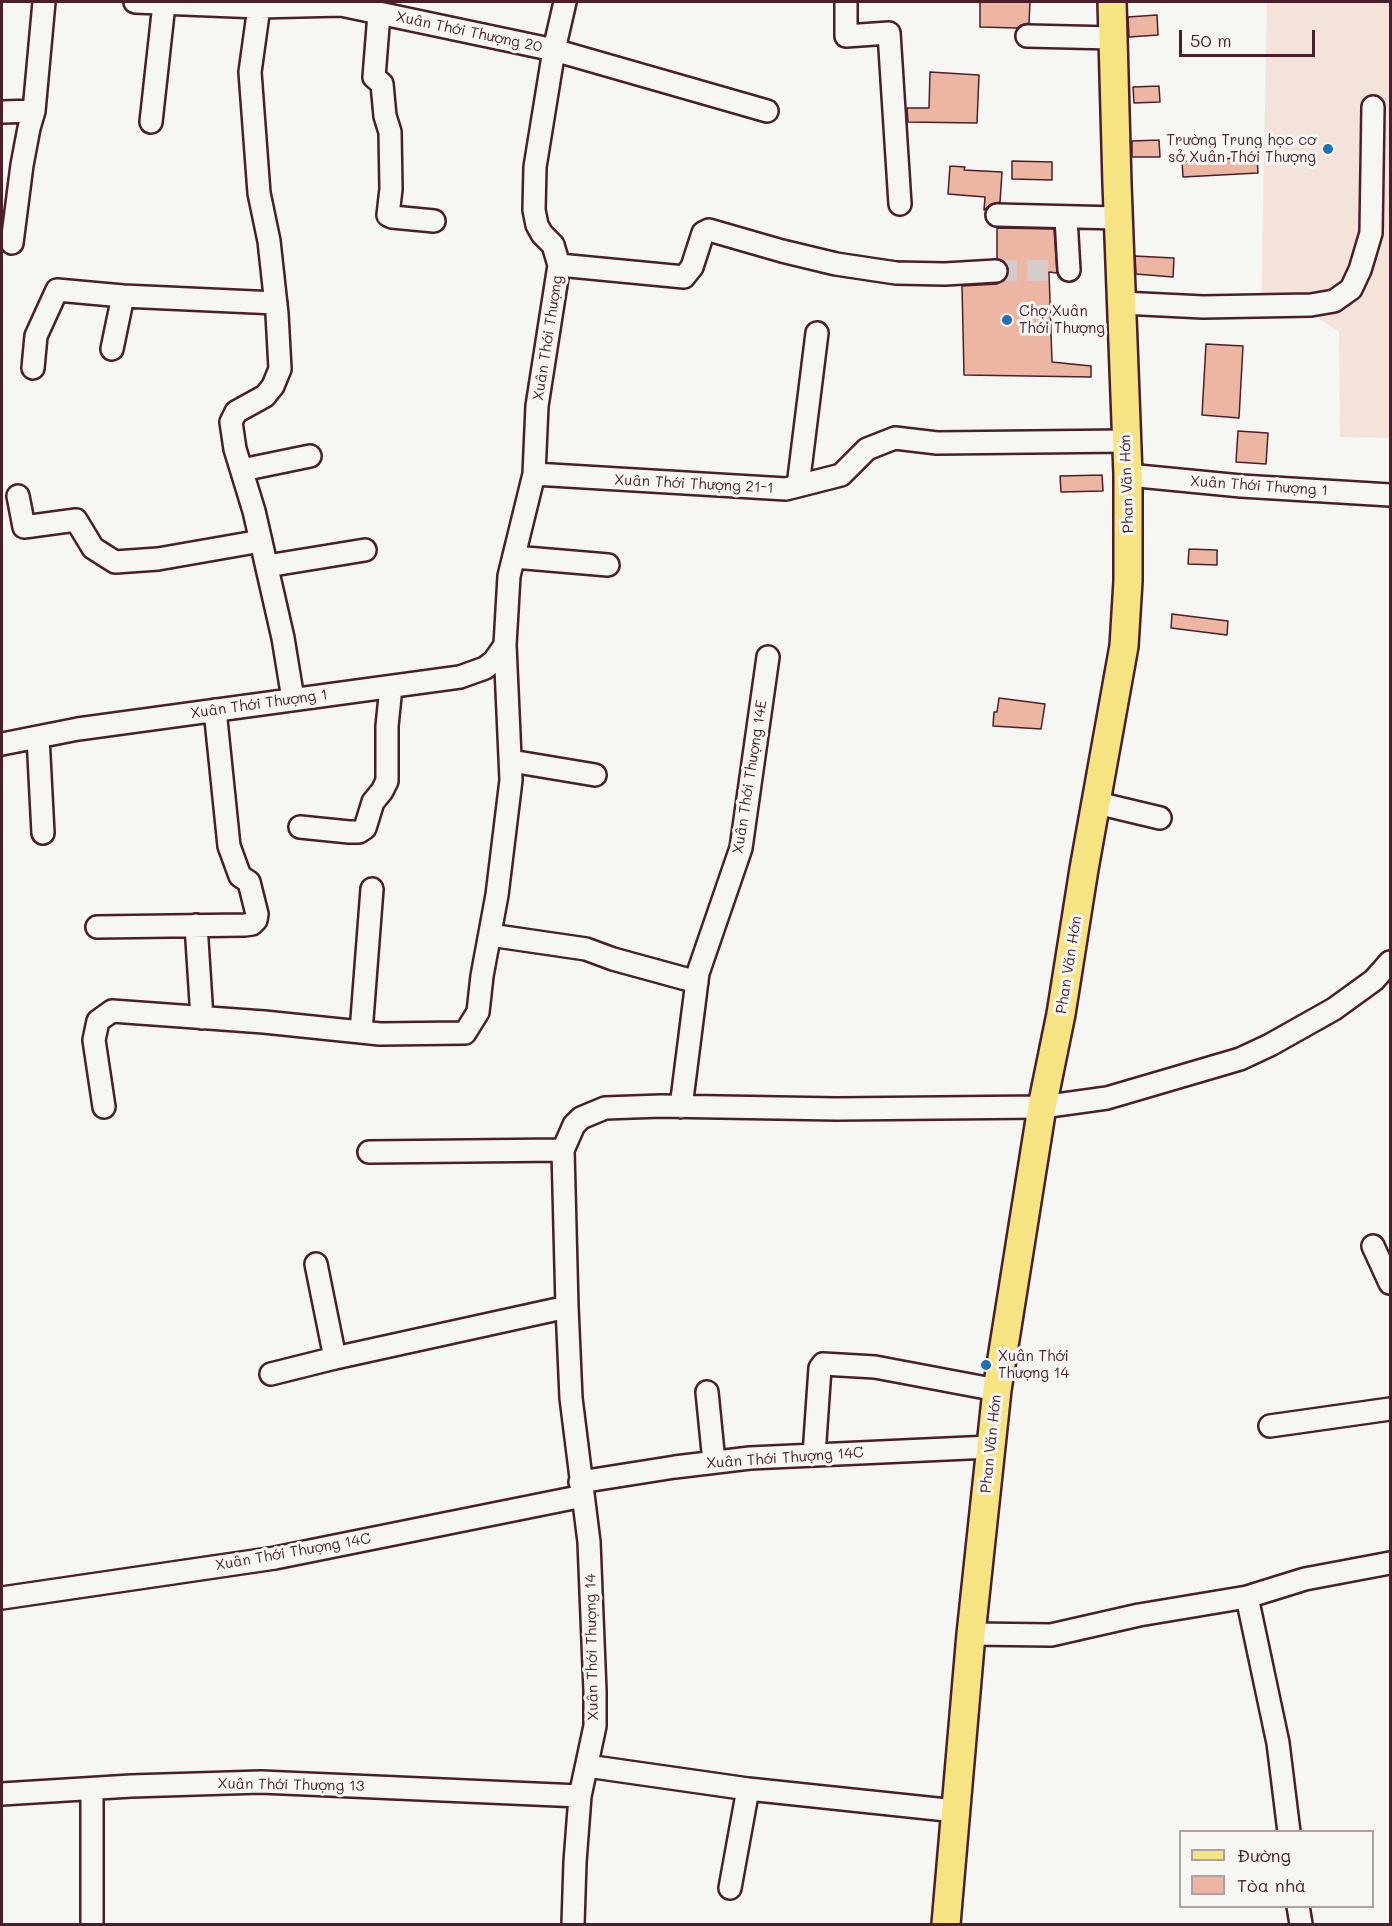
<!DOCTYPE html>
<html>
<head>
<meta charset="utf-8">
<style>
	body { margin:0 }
	#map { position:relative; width:1392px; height:1926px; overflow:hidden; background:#f6f6f2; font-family:Mali,sans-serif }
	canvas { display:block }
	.frame { position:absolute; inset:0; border:3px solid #4a1f2b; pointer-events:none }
	.legend { position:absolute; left:1179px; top:1830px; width:195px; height:78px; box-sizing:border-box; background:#f6f6f2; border:2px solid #b1a0a2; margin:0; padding:8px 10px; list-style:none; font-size:18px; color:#4a1f2b }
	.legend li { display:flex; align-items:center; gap:12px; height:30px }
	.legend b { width:30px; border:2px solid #b1a0a2 }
	.scale { position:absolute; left:1179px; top:30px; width:136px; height:27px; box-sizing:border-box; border:3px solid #4a1f2b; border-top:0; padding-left:8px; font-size:18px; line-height:21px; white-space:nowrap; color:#4a1f2b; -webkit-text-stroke:4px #f6f6f2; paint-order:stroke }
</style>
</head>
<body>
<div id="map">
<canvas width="1392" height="1926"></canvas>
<div class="frame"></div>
<ul class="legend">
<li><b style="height:8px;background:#f6e381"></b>Đường</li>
<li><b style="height:16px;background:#edb6a3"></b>Tòa nhà</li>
</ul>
<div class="scale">50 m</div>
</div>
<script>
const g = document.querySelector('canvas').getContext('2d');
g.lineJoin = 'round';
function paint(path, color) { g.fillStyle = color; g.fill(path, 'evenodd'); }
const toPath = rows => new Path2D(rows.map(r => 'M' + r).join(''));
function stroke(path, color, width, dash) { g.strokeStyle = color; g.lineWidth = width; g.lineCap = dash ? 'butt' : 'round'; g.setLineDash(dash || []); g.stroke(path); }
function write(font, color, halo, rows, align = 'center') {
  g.font = font + ' Mali,sans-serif'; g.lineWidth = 6; g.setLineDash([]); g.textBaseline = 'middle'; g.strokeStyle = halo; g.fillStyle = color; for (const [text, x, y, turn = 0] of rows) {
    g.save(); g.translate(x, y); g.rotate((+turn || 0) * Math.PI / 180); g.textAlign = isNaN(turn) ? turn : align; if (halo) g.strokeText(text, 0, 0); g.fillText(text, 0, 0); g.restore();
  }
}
const built = toPath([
	[1267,2,1390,2,1390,438,1340,437,1339,332,1317,317,1261,316]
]);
const building = toPath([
	[980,2,1030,2,1029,23,1021,25,1017,28,980,27,980,2],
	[1157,15,1158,35,1129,37,1128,17,1157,15],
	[930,72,979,75,977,123,908,122,907,108,929,108,930,72],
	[1159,86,1160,102,1134,103,1133,87,1159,86],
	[1159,140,1160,157,1132,157,1132,141,1159,140],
	[1257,157,1258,173,1183,177,1182,161,1257,157],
	[1012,161,1052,162,1052,180,1012,179,1012,161],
	[950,166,965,167,964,170,1002,172,1000,202,991,204,984,210,985,197,948,194,950,166],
	[997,228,1054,229,1057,273,1049,272,1052,362,1091,366,1091,377,964,375,962,286,997,284,1007,277,1009,271,1007,265,997,259,997,228],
	[1135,256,1174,258,1173,277,1136,274,1135,256],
	[1206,344,1243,346,1239,418,1202,415,1206,344],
	[1238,431,1268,433,1266,464,1236,462,1238,431],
	[1102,475,1103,491,1061,492,1060,476,1102,475],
	[1189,549,1217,550,1217,565,1188,564,1189,549],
	[1172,614,1228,621,1227,635,1171,628,1172,614],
	[999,698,1045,704,1041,729,993,726,994,712,997,712,999,698]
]);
const minorTunnel = toPath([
	[996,271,1069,270]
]);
const minor = toPath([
	[135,2,259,7,341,5,554,50,767,111],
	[846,2,846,36,889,33,900,204],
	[259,7,250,72,259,193,269,241,277,314,280,369,273,386,265,396,236,412,231,422,235,449,254,511,283,638,293,699],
	[379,14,374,77,382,84,385,116,390,132,391,189,388,215,392,217,434,221],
	[1027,36,1113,38],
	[2,112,34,111],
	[151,122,164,4],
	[997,215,1118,218],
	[1066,218,1069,270],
	[12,243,22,165,29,128,34,111,44,2],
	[559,265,684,277,692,267,703,233,709,230,782,251,836,264,896,273,945,274,996,271],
	[1122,303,1203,307,1311,305,1334,301,1351,289,1360,270,1371,233,1373,107],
	[112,349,123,296],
	[33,368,36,336,57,290,123,296,276,303],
	[242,470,310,456],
	[534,474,786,489,841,475,867,449,895,438,937,443,1126,441],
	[1128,475,1241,486,1390,495],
	[798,486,817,333],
	[18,496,24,527,76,520,93,548,115,562,158,559,261,541],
	[514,557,608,565],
	[267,566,365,550],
	[38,737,43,833],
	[2,744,78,729,460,677,485,668,494,661,505,645],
	[511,761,595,775],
	[1097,803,1160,818],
	[300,827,349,832,359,832,365,828,373,802,382,791,387,781,387,726,391,687],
	[196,925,202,1018],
	[97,927,245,925,252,924,256,920,257,914,249,882,240,876,229,846,215,710],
	[490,935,586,949,613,959,697,982],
	[361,1032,372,889],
	[104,1107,94,1040,98,1021,112,1011,264,1022,380,1034,465,1033,478,1012,482,976,497,895,511,780,505,645,509,576,534,474,537,406,559,265,553,245,542,234,537,225,534,210,535,167,554,50,565,2],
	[681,1107,698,973,741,848,768,657],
	[369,1152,563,1150],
	[1373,1246,1390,1283],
	[316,1264,335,1358],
	[271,1374,335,1358,567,1307],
	[707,1392,714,1462],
	[1270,1426,1390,1409],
	[814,1455,820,1368,823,1364,875,1367,997,1390],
	[580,1482,675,1467,750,1458,990,1447],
	[1247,1597,1278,1743,1289,1832],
	[2,1598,275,1558,583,1496],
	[971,1634,1051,1635,1139,1615,1247,1597,1305,1579,1390,1563],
	[587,1766,748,1789,956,1811],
	[92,1789,92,1924],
	[2,1794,131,1786,261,1782,580,1796],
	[730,1888,748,1789],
	[1298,1906,1301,1924],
	[573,1924,575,1862,580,1796,595,1726,595,1691,589,1542,571,1398,567,1307,563,1150,574,1125,581,1118,605,1108,661,1106,837,1109,1042,1107,1107,1098,1240,1059,1270,1045,1334,1009,1374,980,1390,962]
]);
const major = toPath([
	[946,1924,971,1634,997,1390,1042,1107,1061,1014,1084,869,1124,646,1128,581,1128,475,1117,184,1112,2]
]);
const markers = [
	[1328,149,6,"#1f6fb2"],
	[1007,320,6,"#1f6fb2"],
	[986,1365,6,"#1f6fb2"]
];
const streetNames = [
	["Xuân Thới Thượng 20",469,32,12],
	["Xuân Thới Thượng",548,338,-81],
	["Xuân Thới Thượng 21-1",694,484,3],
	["Phan Văn Hớn",1127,484,-92],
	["Xuân Thới Thượng 1",1259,486,4],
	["Xuân Thới Thượng 1",259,704,-8],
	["Xuân Thới Thượng 14E",750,777,-81],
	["Phan Văn Hớn",1069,965,-81],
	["Phan Văn Hớn",991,1444,-84],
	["Xuân Thới Thượng 14C",785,1458,-4],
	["Xuân Thới Thượng 14C",293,1552,-10],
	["Xuân Thới Thượng 14",592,1647,-91],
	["Xuân Thới Thượng 13",291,1785,1]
];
const poiNames = [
	["Trường Trung học cơ",1316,140,"right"],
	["sở Xuân Thới Thượng",1316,157,"right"],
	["Chợ Xuân",1019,311],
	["Thới Thượng",1019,328],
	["Xuân Thới",998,1356],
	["Thượng 14",998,1373]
];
paint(built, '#f3e3da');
paint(building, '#edb6a3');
stroke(building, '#4a1f2b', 1.5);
stroke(minorTunnel, '#d4cbca', 21, [21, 10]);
stroke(minor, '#4a1f2b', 26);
stroke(major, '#4a1f2b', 32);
stroke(minor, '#f6f6f2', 21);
stroke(major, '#f6e381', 27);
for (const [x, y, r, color] of markers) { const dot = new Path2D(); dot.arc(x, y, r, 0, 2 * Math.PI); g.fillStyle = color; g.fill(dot); stroke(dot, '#f6f6f2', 2); }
write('15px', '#4a1f2b', '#f6f6f2', streetNames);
write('15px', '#4a1f2b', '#f6f6f2', poiNames, 'left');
</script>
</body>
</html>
